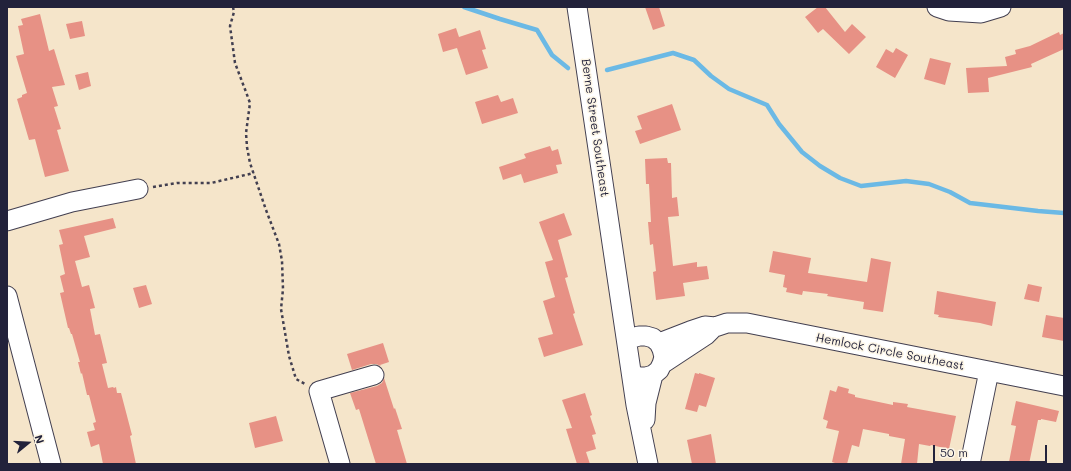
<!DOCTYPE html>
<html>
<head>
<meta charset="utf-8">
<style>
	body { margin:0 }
	#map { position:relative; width:1071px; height:471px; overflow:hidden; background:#f5e5ca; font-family:Mali,sans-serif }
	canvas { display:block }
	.frame { position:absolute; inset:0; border:8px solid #22223b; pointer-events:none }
	.north { position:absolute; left:8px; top:423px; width:40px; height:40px; -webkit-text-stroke:3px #fcf5e5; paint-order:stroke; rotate:72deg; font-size:11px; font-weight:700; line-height:16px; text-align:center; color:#22223b }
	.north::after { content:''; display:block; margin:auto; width:14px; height:18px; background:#22223b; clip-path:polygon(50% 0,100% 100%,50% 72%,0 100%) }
	.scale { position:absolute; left:933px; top:445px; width:114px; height:18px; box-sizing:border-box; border:2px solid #22223b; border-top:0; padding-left:5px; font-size:12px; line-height:14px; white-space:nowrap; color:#22223b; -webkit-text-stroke:3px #fcf5e5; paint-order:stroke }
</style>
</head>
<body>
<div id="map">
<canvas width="1071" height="471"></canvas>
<div class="frame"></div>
<div class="north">N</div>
<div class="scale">50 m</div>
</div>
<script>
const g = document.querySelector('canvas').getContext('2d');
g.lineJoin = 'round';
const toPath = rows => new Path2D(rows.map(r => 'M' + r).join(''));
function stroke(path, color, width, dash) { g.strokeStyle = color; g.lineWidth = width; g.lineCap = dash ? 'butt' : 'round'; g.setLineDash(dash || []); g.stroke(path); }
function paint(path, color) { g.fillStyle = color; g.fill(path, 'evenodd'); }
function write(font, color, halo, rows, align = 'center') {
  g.font = font + ' Mali,sans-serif'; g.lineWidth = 3; g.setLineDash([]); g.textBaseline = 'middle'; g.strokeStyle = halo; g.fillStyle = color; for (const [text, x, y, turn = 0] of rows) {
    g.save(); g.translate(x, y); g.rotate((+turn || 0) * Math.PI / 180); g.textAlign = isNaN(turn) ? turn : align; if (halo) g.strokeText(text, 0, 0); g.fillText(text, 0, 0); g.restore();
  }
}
const stream = toPath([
	[464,7,500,19,537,30,552,55,568,68],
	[607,70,673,53,694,60,711,76,729,89,767,105,779,124,802,152,820,166,840,178,861,186,906,181,929,184,950,192,970,203,1038,211,1064,213]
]);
const building = toPath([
	[645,7,659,7,665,26,653,30],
	[818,7,825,7,845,32,852,24,866,37,849,54,823,29,818,33,805,17],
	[40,14,49,51,54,49,65,85,52,87,58,106,54,107,61,129,57,130,69,171,45,177,35,139,29,140,17,99,22,97,22,95,27,93,16,56,24,54,18,26,23,25,21,19],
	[82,21,85,36,70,39,66,24],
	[456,28,459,37,480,30,486,49,482,50,488,68,466,75,457,48,443,52,438,34],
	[1059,32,1060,35,1064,33,1064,49,1031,64,1032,67,988,78,989,92,968,93,966,68,1007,66,1005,57,1016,54,1015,50,1030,46],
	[896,48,908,55,895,78,876,67,886,49,893,53],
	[930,58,951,63,945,85,924,79],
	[88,72,91,86,79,90,75,75],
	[498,95,501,102,513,98,518,113,482,124,475,102],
	[672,104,681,130,640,144,635,131,642,129,637,116],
	[550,146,552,151,558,149,562,164,556,165,558,173,524,183,521,174,503,180,499,167,526,158,524,154],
	[667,158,668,163,671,163,672,198,677,197,679,216,668,217,673,266,697,262,697,267,707,266,709,279,683,283,685,296,656,300,653,272,656,271,653,244,650,245,648,222,651,222,649,184,646,184,645,159],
	[564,213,572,235,558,240,568,277,565,278,575,313,573,314,583,345,544,357,538,338,553,334,543,301,555,297,545,262,553,260,539,222],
	[113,218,116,228,84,236,90,257,75,261,82,287,89,285,95,308,90,309,95,335,100,334,107,363,102,364,108,388,113,387,114,388,116,387,117,393,121,393,132,435,130,436,136,464,103,464,99,444,91,447,87,432,95,430,93,423,96,422,89,395,87,395,82,373,81,374,78,362,80,362,72,334,71,334,69,328,68,328,60,293,64,292,60,276,65,274,59,245,63,244,59,230],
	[773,251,811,258,808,273,867,282,871,258,891,262,883,312,863,309,864,302,827,296,828,294,803,291,802,295,786,292,787,288,783,287,785,275,769,272],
	[1028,284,1042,287,1039,302,1024,299],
	[146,285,152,304,139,308,133,288],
	[937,291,996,302,992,326,980,323,938,317,939,315,934,314],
	[1046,315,1064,318,1064,341,1042,337],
	[383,343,389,362,380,365,381,366,376,364,371,364,352,370,347,354],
	[695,373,699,374,699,373,715,378,706,407,699,405,697,412,685,409],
	[384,378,394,409,395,408,402,429,397,430,407,464,376,464,359,409,356,410,350,393,377,386,382,383],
	[838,386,849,389,848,393,855,395,855,397,893,405,893,402,908,404,907,407,956,416,949,449,931,445,930,446,919,444,917,464,901,464,905,439,889,436,889,434,863,429,859,447,852,445,847,464,838,464,832,462,839,431,826,428,828,421,823,419,830,390,836,392],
	[585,393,592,415,590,416,596,434,592,435,596,449,586,452,590,464,577,464,566,429,572,428,562,400],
	[1016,401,1059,411,1056,422,1041,419,1041,420,1038,420,1029,464,1017,464,1009,462,1016,426,1011,425],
	[276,416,283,441,255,448,249,423],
	[711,434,716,464,692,464,687,440]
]);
const path = toPath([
	[233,7,234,12,230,26,235,63,246,92,250,103,246,133,247,147,250,163,266,210,279,244,282,261,283,289,281,309,289,356,296,379,305,384],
	[153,187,177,183,211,183,254,173]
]);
const minor = toPath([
	[577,7,636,405,648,464],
	[937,7,949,11,981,13,1001,7],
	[7,221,72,202,138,189],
	[7,296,51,464],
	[659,343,690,331,705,326,715,327,727,323,747,323,1064,386],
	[627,344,632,338,639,336,646,336,653,338,659,343,662,349,664,357,662,364,659,370,653,375,646,377,639,377,632,374],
	[662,364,706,335,711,330],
	[645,420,646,403,653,375],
	[340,464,319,391,374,375],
	[970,464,989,371]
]);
const streetNames = [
	["Berne Street Southeast",595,128,82],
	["Hemlock Circle Southeast",890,352,11]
];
stroke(stream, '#6bb9e5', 4.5);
paint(building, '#e79185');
stroke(minor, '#423f50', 21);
stroke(path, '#423f50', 2.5, [3, 3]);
stroke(minor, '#fff', 19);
write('12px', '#22223b', '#fcf5e5', streetNames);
</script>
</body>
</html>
